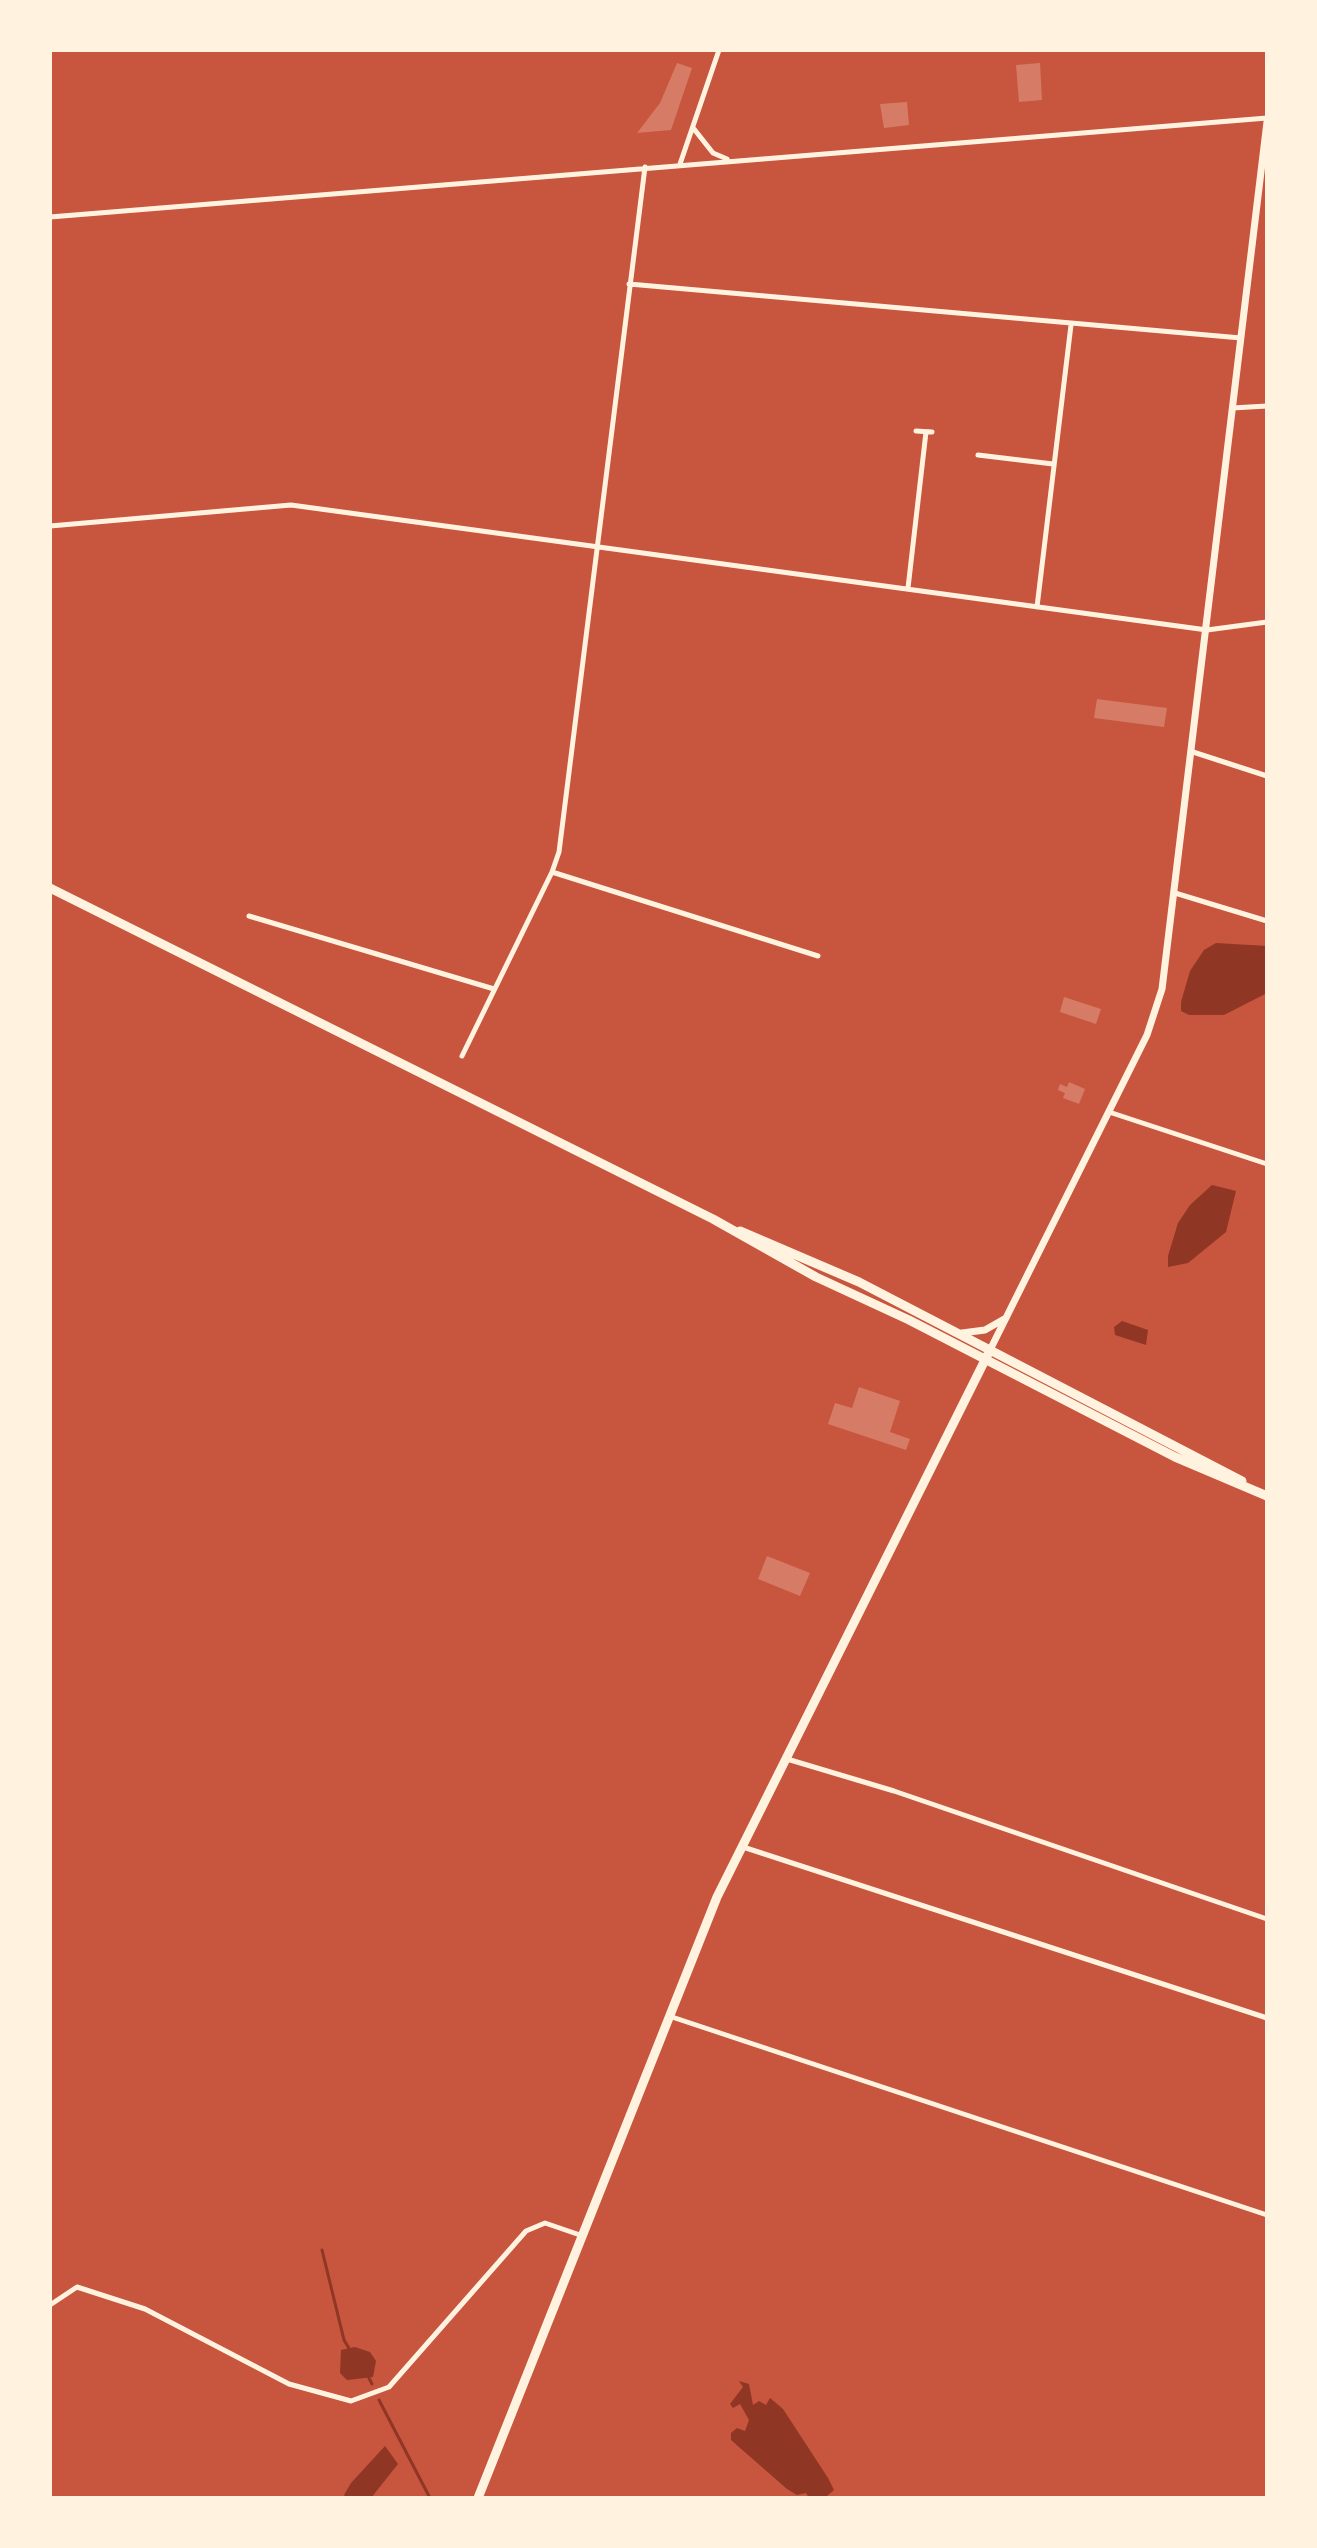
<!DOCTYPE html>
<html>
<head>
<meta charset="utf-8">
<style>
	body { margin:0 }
	#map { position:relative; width:1317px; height:2548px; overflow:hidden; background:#c8553d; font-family:Rubik,sans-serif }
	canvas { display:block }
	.frame { position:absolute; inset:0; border:52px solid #fff3e0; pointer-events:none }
</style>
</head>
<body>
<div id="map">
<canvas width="1317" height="2548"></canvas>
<div class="frame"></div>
</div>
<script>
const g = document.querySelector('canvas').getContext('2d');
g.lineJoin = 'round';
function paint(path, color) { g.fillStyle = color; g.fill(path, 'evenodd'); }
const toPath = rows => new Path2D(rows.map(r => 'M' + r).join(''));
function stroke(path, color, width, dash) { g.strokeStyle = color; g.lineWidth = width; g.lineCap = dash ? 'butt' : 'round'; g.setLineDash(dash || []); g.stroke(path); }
const water = toPath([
	[1216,943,1267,946,1267,993,1224,1015,1189,1015,1181,1011,1181,1002,1190,971,1204,950],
	[1212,1185,1236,1191,1226,1232,1188,1263,1168,1267,1168,1256,1178,1223,1190,1205],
	[1122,1321,1148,1330,1146,1345,1115,1335,1114,1327],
	[355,2347,370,2352,376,2361,373,2377,347,2380,340,2373,341,2350],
	[739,2381,749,2384,753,2405,759,2401,766,2405,770,2398,783,2409,828,2478,834,2490,827,2496,809,2498,806,2493,797,2495,787,2489,731,2440,731,2433,737,2428,745,2431,749,2420,740,2404,733,2408,730,2404,743,2387],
	[385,2446,398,2464,371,2498,346,2498,344,2495,351,2483]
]);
const stream = toPath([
	[322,2250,344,2340,350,2350],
	[368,2376,372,2384],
	[379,2400,430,2498]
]);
const building = toPath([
	[677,63,692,68,671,130,637,133,660,103],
	[1040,63,1042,100,1019,102,1016,65],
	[907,102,909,125,884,128,880,104],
	[1097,699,1167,708,1164,727,1094,718],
	[1064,997,1101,1009,1096,1024,1060,1012],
	[1069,1082,1085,1089,1079,1104,1063,1098,1065,1093,1058,1090,1060,1084,1067,1087],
	[859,1387,900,1401,890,1432,910,1439,906,1450,828,1424,835,1403,852,1408],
	[767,1556,810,1573,800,1596,758,1579]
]);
const minor = toPath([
	[694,129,713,153,727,159],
	[680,164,719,50],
	[50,217,1267,118],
	[629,284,1241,338],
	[1232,408,1267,406],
	[916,431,932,432],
	[978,455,1053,464],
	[50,526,291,505,1207,630,1267,622],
	[908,588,926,432],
	[1037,607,1071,325],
	[1193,752,1267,776],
	[552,872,818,956],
	[1175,893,1267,921],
	[249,916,494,989],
	[462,1056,552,872,559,852,645,167],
	[1109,1112,1267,1164],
	[787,1759,894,1791,1267,1919],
	[743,1847,1267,2018],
	[669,2016,1267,2215],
	[50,2305,77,2287,145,2309,289,2384,351,2401,389,2387,526,2231,545,2223,580,2235]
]);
const tertiary = toPath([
	[962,1333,985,1330,1006,1318],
	[990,1350,1147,1035,1162,989,1267,122]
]);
const primary = toPath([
	[50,888,713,1219,816,1277,909,1320,1175,1457,1267,1496],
	[740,1231,859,1282,1242,1481],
	[478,2498,717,1897,990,1350]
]);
paint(water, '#8f3625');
stroke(stream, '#8f3625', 3);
paint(building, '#d67c66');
stroke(minor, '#fff3e0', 5);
stroke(tertiary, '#fff3e0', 7);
stroke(primary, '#fff3e0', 9);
</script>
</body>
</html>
